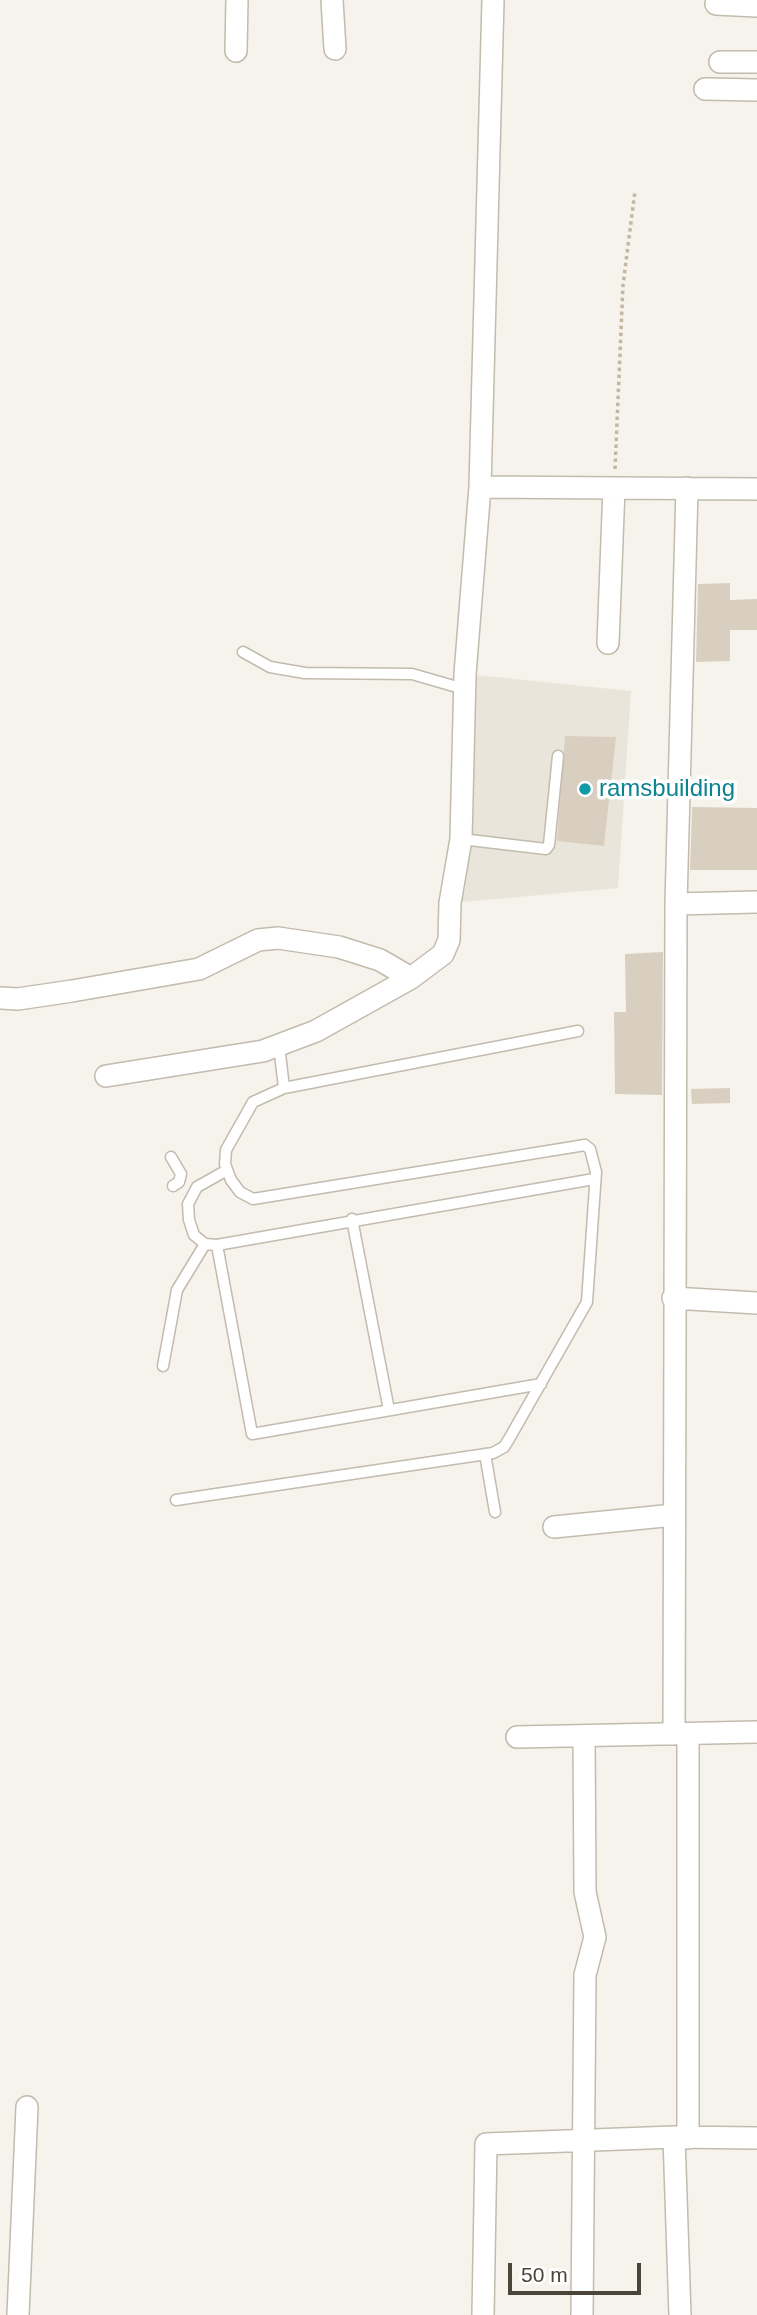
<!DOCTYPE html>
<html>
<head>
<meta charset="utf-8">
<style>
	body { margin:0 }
	#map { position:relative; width:757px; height:2315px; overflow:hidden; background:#f6f3ec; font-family:Arial,sans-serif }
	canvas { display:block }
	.scale { position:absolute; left:508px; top:2263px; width:133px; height:32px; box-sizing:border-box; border:4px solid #4b4439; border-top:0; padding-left:9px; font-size:21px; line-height:24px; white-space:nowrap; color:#4b4439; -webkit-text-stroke:5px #fff; paint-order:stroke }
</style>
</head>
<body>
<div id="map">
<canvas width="757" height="2315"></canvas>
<div class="scale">50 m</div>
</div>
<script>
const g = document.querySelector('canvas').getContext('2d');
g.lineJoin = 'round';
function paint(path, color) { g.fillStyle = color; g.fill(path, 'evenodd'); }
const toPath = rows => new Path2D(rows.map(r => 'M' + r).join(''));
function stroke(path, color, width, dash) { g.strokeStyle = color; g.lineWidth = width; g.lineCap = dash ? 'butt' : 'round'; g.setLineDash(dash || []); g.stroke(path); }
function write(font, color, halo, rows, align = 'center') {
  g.font = font + ' Arial,sans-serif'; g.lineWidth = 7; g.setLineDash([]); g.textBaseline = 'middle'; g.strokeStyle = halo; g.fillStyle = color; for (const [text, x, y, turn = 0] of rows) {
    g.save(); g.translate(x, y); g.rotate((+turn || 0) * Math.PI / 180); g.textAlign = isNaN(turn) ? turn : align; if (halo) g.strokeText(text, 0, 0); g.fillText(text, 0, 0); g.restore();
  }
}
const residential = toPath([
	[467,674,631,691,618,888,452,903]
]);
const building = toPath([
	[730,583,730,600,757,599,757,630,730,630,730,661,696,662,698,584],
	[565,736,616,737,604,846,557,841],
	[692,807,757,808,757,870,690,870],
	[663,952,662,1095,615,1094,614,1012,626,1012,625,954],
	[730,1088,730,1103,692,1104,691,1089]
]);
const path = toPath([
	[615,469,623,285,635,191]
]);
const service = toPath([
	[243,652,270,667,305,673,412,674,464,689],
	[461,839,546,849,549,845,558,756],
	[284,1088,578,1031],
	[171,1157,181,1174,179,1182,173,1186],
	[227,1170,197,1187,188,1204,189,1220,194,1235,205,1244,217,1245,594,1179],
	[352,1219,389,1410],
	[217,1245,252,1434,541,1384],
	[163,1366,177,1290,205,1244],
	[485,1454,495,1512],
	[176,1500,493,1453,504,1447,509,1439,587,1302,596,1172,590,1149,585,1145,253,1199,240,1192,231,1180,225,1164,226,1150,253,1102,284,1088,279,1045]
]);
const minor = toPath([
	[332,0,335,49],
	[716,4,757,6],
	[236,51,237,0],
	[720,62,757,62],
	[705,89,757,90],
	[480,487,757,489],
	[608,643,614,488],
	[676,904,687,488],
	[0,998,18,999,72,991,199,969,258,940,278,938,339,947,380,960,411,978],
	[106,1076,263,1051,316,1031,411,978,443,954,449,940,450,903,461,839,465,674,480,487,493,0],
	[673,1298,757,1303],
	[554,1527,674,1515],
	[674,1734,676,904,757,902],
	[517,1737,757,1732],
	[674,2137,680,2315],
	[688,2138,688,1734],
	[18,2315,27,2107],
	[483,2315,486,2144,674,2137,757,2138],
	[582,2315,585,1975,595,1937,585,1892,584,1736]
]);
const markers = [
	[585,789,7,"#0f9aa8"]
];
const cultureNames = [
	["ramsbuilding",599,789]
];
paint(residential, '#eae5da');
paint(building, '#d8cfc1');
stroke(service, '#c2bbae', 13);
stroke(minor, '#c2bbae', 24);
stroke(path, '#c4b79f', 3.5, [3.5, 3.5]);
stroke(service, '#fff', 10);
stroke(minor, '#fff', 21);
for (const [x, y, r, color] of markers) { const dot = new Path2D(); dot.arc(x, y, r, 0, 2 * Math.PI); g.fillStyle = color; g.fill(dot); stroke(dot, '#fff', 2.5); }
write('24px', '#0d838f', '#fff', cultureNames, 'left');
</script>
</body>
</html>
